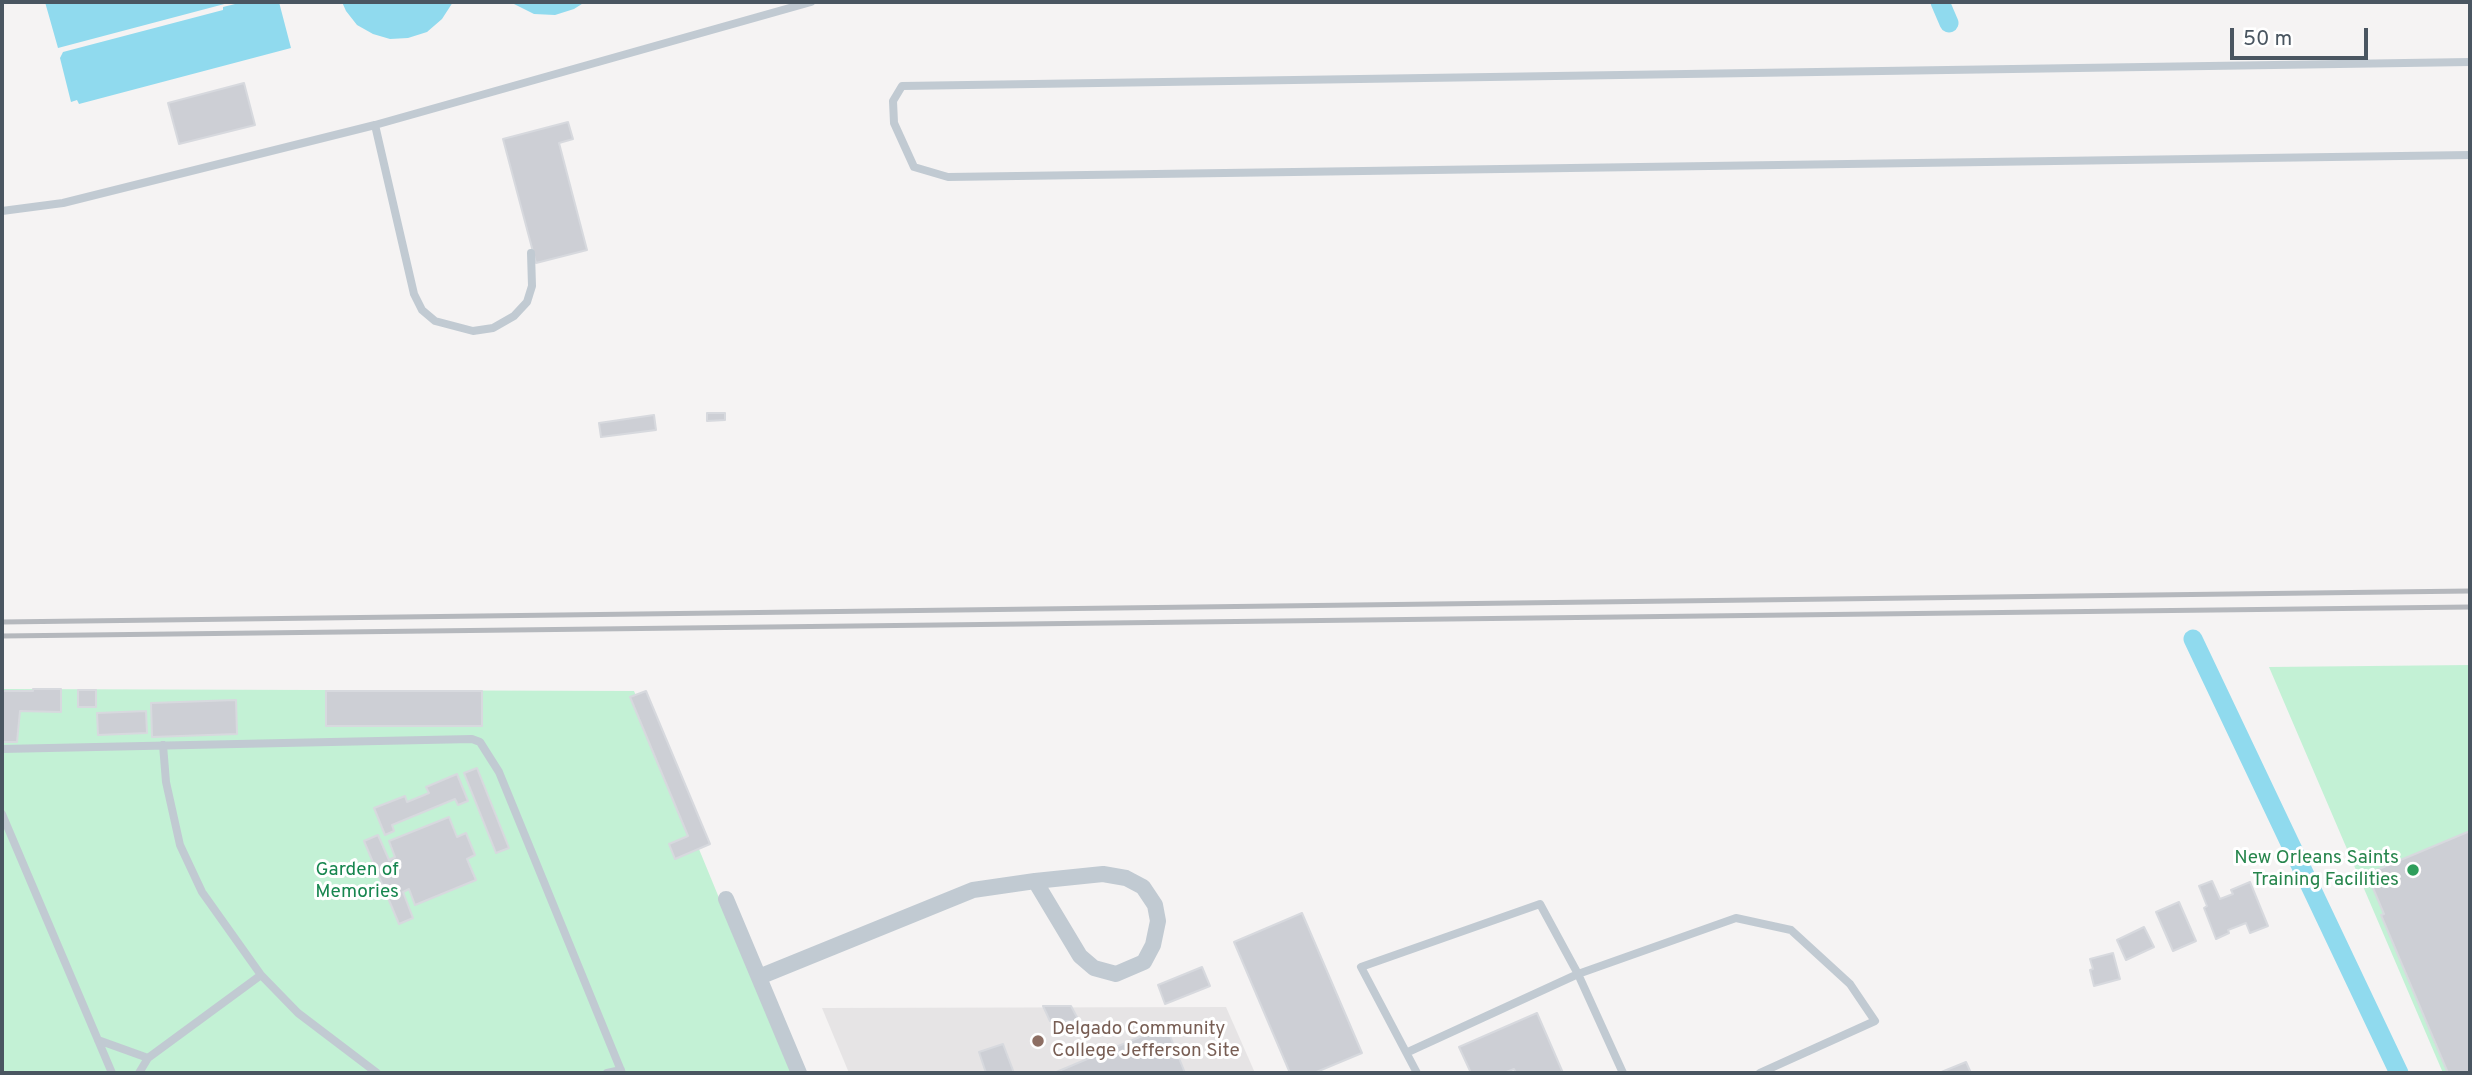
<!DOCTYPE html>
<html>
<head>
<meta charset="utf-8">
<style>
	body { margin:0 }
	#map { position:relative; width:2472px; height:1075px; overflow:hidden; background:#f5f3f3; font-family:Overpass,sans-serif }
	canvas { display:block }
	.frame { position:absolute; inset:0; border:4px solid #4a5661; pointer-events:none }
	.scale { position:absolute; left:2230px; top:28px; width:138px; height:32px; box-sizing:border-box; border:4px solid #4a5661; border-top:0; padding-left:9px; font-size:21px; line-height:24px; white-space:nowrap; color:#4a5661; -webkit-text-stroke:5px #fff; paint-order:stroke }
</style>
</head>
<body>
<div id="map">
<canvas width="2472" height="1075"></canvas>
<div class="frame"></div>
<div class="scale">50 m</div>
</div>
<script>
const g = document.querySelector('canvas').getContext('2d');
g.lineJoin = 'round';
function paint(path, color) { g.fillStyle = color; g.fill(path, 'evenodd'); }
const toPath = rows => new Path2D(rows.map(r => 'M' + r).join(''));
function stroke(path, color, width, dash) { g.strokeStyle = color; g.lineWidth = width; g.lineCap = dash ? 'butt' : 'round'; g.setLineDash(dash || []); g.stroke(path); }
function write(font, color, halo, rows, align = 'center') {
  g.font = font + ' Overpass,sans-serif'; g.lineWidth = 6; g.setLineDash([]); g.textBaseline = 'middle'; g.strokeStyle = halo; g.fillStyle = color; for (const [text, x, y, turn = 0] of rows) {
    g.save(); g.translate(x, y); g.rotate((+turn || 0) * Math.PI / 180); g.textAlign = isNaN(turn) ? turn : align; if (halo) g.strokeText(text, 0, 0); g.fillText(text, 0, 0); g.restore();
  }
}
const education = toPath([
	[1226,1007,1255,1073,849,1073,822,1008]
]);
const green = toPath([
	[2470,665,2470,1073,2443,1073,2269,667],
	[2,689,634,691,791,1073,2,1073]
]);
const water = toPath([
	[45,2,232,2,58,48],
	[243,2,279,2,291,48,79,104,77,100,71,102,60,58,63,52,223,10,223,7],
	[342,2,453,2,442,19,427,32,408,38,390,39,373,34,357,25,346,11],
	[510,2,585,2,574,9,555,15,534,14]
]);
const canal = toPath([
	[1940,2,1949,23],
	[2193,639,2399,1073]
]);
const building = toPath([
	[244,83,255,125,179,144,168,103,244,83],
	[568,122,573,139,559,143,587,250,536,263,503,139,568,122],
	[707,413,725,413,725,420,707,421,707,413],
	[654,415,656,430,601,437,599,423,654,415],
	[33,689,61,689,61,712,20,711,17,742,2,742,2,691,33,691,33,689],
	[78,690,96,690,96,707,78,707,78,690],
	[326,691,482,691,482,726,326,726,326,691],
	[646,691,710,844,675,859,669,844,688,836,630,697,646,691],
	[236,700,237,734,152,737,151,703,236,700],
	[146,711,147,733,98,735,97,713,146,711],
	[477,768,509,848,496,853,464,773,477,768],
	[457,774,468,801,458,805,455,799,392,825,394,831,385,835,374,808,405,796,407,802,429,793,426,787,457,774],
	[449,817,457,837,466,833,475,855,467,859,476,880,415,905,409,889,403,892,413,918,399,924,364,841,378,835,389,860,395,857,389,841,449,817],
	[2470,831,2470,1073,2448,1073,2381,915,2384,914,2367,874,2470,831],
	[2212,881,2220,899,2233,894,2231,890,2250,882,2268,926,2250,933,2246,923,2228,930,2229,933,2216,939,2204,908,2207,906,2199,886,2212,881],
	[2179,902,2196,941,2173,951,2156,912,2179,902],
	[1302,913,1362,1053,1314,1073,1290,1073,1234,942,1302,913],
	[2144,927,2154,947,2126,960,2117,940,2144,927],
	[2113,953,2120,979,2094,986,2090,970,2093,969,2090,959,2113,953],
	[1202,967,1210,986,1165,1004,1158,985,1202,967],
	[1043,1006,1071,1006,1079,1021,1050,1021,1043,1006],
	[1537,1013,1563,1073,1516,1073,1514,1069,1504,1073,1471,1073,1459,1047,1537,1013],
	[1166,1026,1185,1073,1054,1073,1166,1026],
	[1003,1044,1014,1073,986,1073,979,1052,1003,1044],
	[1966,1062,1971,1073,1939,1073,1966,1062]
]);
const service = toPath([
	[2470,62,902,86,893,101,894,123,914,167,948,177,2470,155],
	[375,125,414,294,422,310,435,321,473,331,493,328,514,316,527,302,532,286,531,253],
	[2,211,63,203,375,125,811,2],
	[163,745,166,782,180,845,202,892,261,975,298,1013,377,1073],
	[2,749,472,739,480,742,499,772,622,1073],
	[2,814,112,1073],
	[98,1040,148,1058,261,975],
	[1408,1052,1578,974,1736,918,1791,930,1850,984,1875,1021,1760,1073],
	[139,1073,148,1058],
	[607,1073,621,1070],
	[1417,1073,1361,967,1540,904,1578,974,1623,1073]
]);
const minor = toPath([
	[1103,874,1126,878,1143,887,1155,905,1158,921,1153,945,1144,962,1116,974,1094,968,1080,956,1035,881,1103,874],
	[726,899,799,1073],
	[759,977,973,890,1035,881]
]);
const rail = toPath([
	[2,622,2470,591],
	[2,636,2470,607]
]);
const markers = [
	[2413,870,7,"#2e9e5b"],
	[1038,1041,7,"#8d6e63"]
];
const leisureNames = [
	["New Orleans Saints",2399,859],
	["Training Facilities",2399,881]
];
const parkNames = [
	["Garden of",357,871],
	["Memories",357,893]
];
const educationNames = [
	["Delgado Community",1052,1030],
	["College Jefferson Site",1052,1052]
];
paint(education, '#e6e4e5');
paint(green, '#c3f1d5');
paint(water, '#90daee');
stroke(canal, '#90daee', 19);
paint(building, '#cdcfd5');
stroke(building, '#d7d9de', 2);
stroke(service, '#c1cad2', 8);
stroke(minor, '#c1cad2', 16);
stroke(rail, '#b5b8bd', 5);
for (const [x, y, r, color] of markers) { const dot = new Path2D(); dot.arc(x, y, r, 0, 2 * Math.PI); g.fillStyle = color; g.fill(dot); stroke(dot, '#fff', 2.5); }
write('19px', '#27864d', '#fff', leisureNames, 'right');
write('19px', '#17864f', '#fff', parkNames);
write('19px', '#785e54', '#fff', educationNames, 'left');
</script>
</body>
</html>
